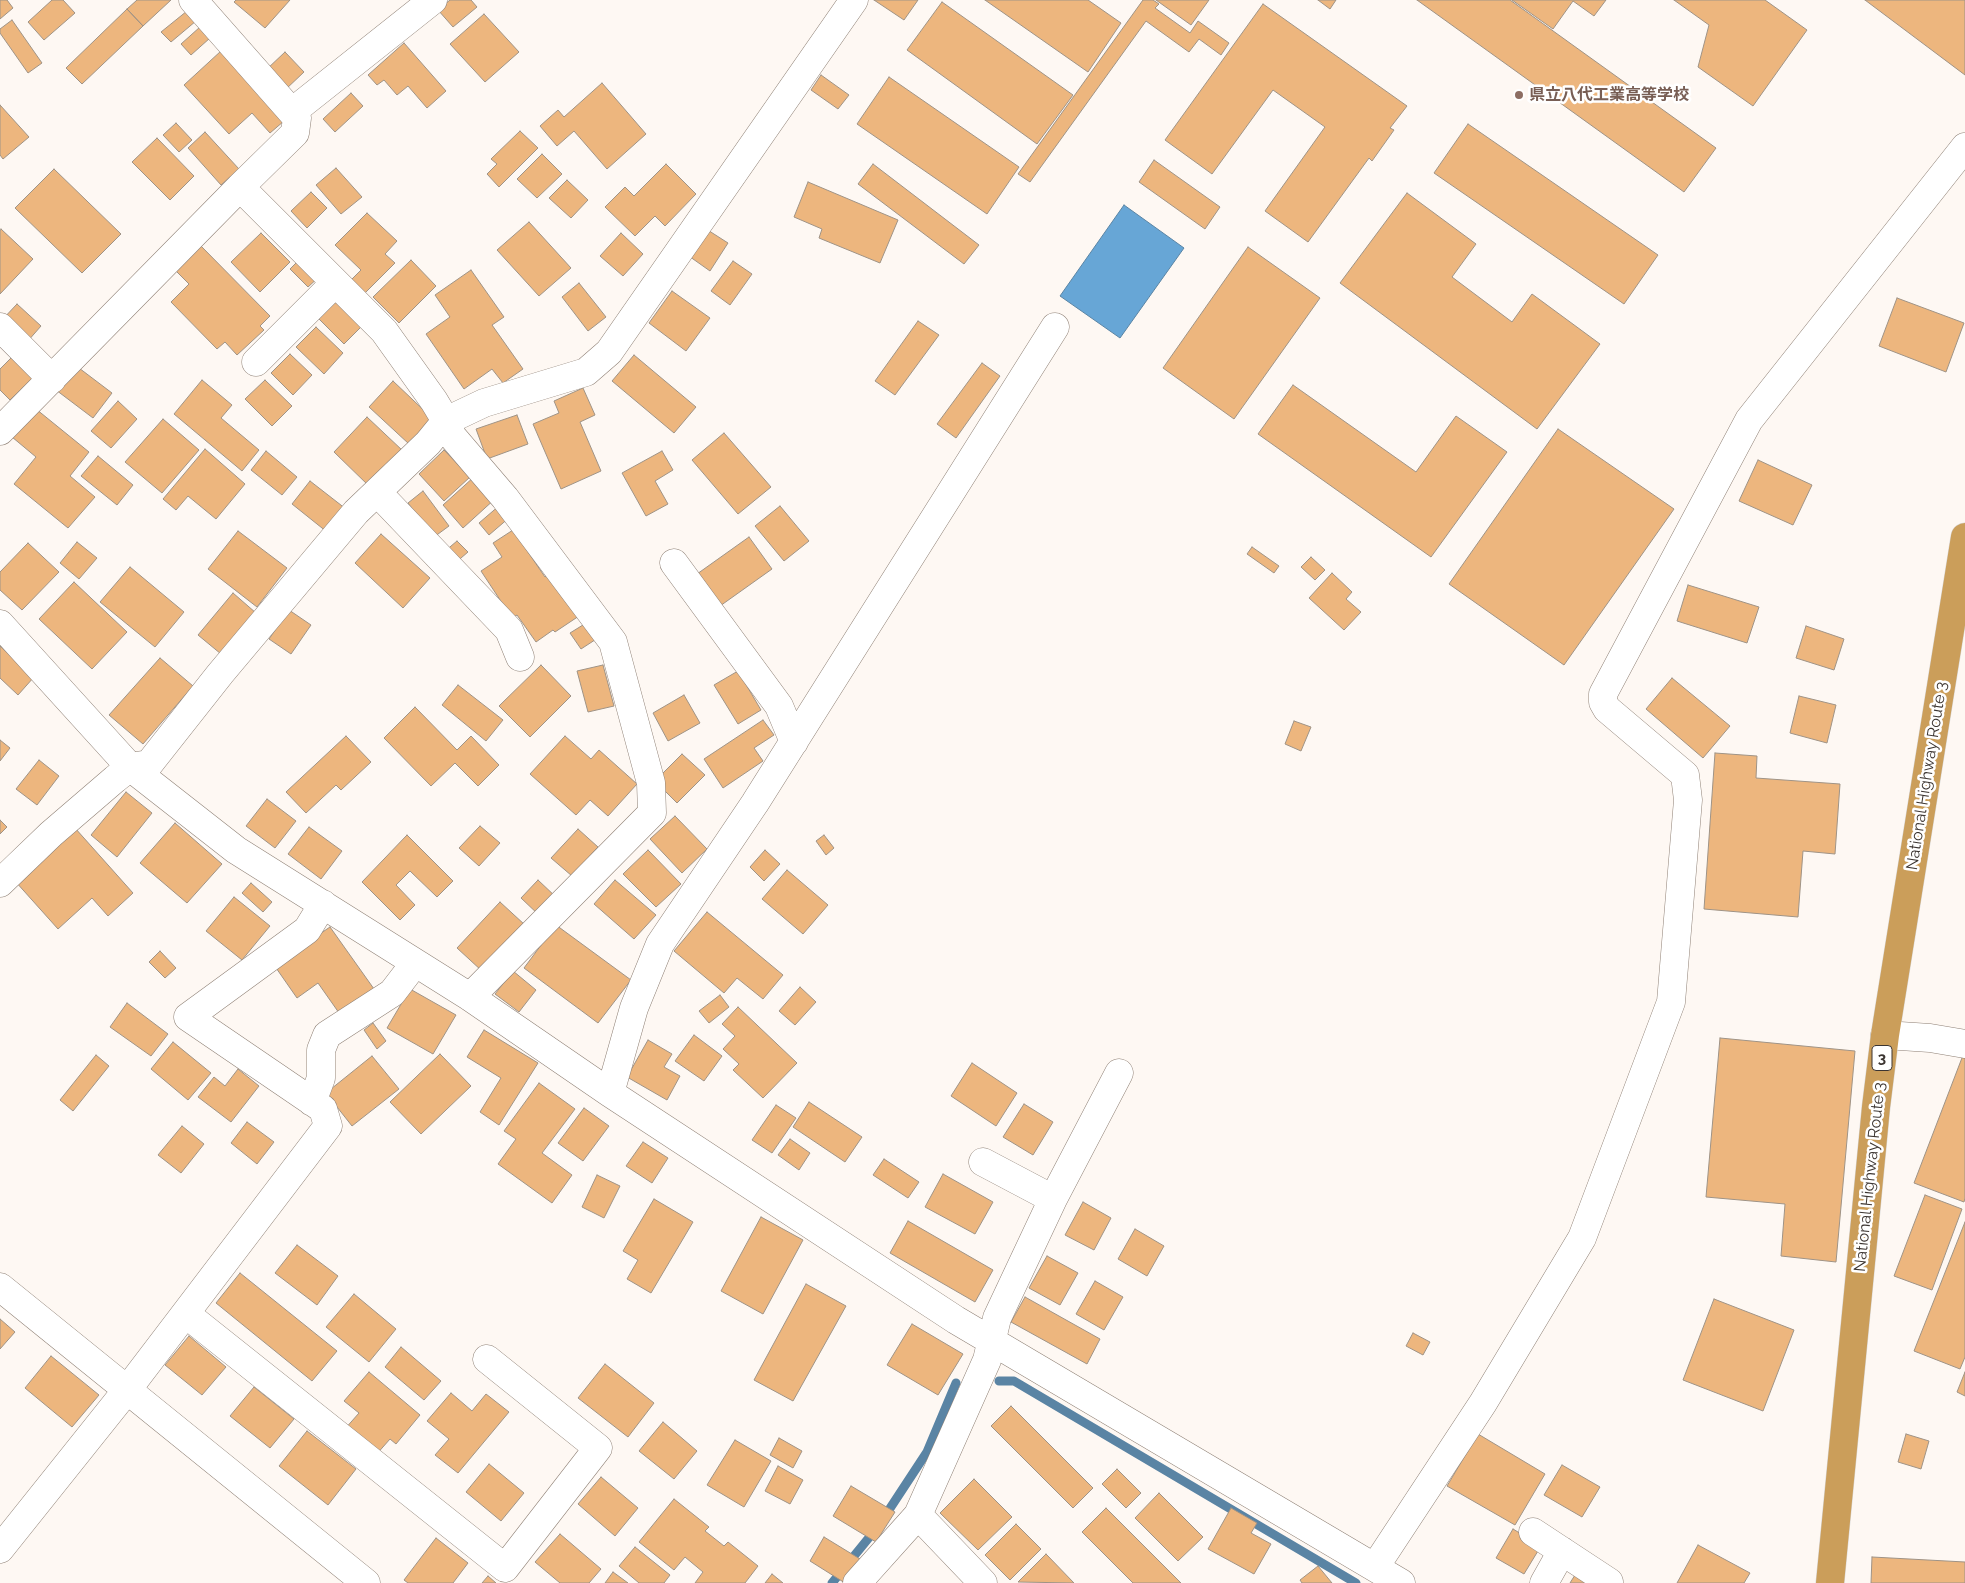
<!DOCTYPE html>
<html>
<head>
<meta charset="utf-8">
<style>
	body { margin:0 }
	canvas { display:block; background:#fef8f3 }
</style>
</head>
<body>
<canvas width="1965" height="1583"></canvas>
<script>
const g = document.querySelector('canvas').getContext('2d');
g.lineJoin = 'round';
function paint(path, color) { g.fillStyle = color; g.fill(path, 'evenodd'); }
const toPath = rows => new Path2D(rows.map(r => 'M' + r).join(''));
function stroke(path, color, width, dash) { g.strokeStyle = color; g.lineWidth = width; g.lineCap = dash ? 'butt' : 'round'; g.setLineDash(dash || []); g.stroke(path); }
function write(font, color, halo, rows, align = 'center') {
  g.font = font + ' Raleway,"Noto Sans JP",sans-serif'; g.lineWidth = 5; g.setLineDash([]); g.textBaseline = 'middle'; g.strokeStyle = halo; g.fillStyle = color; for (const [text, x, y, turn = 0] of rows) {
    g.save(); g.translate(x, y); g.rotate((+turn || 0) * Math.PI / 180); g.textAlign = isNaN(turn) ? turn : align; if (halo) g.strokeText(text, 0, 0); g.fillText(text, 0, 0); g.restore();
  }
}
const water = toPath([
	[1124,205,1184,248,1120,338,1060,296,1124,205]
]);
const stream = toPath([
	[999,1381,1014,1381,1356,1583],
	[883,1519,927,1452,956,1383],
	[832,1583,876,1529]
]);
const building = toPath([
	[0,0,7,0,13,8,0,19,0,0],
	[52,0,63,0,75,13,44,40,28,22,52,0],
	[137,0,171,0,143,26,127,9,137,0],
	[236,0,290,0,265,28,234,2,236,0],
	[450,0,471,0,477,7,453,27,438,10,450,0],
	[874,0,918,0,904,20,874,0],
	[985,0,1088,0,1121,23,1088,72,985,0],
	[1143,0,1153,0,1159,4,1155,8,1190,33,1198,21,1229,43,1221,55,1199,39,1189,52,1146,21,1030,182,1018,174,1143,0],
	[1156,0,1209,0,1191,25,1156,0],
	[1318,0,1336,0,1330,9,1318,0],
	[1417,0,1510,0,1716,148,1684,192,1417,0],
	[1512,0,1606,0,1594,16,1573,1,1553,29,1512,0],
	[1674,0,1765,0,1807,30,1753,106,1698,67,1709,25,1674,0],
	[1865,0,1965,0,1965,75,1865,0],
	[942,2,1073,95,1037,144,907,50,942,2],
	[1263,4,1407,106,1390,128,1394,130,1372,161,1369,158,1308,242,1265,211,1325,127,1273,90,1212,174,1165,140,1263,4],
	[127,9,143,26,82,84,66,68,127,9],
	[187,11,196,21,171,42,161,32,187,11],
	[484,14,519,52,485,82,450,44,484,14],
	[12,20,42,63,28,73,0,33,0,29,12,20],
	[200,27,210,38,191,55,181,44,200,27],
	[404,43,446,91,427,108,408,86,397,95,384,80,377,85,368,75,404,43],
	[221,51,284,121,270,133,252,113,229,134,184,85,221,51],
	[285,52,304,72,285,90,266,70,285,52],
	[821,75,849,95,838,109,811,90,821,75],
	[889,77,1019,167,987,214,857,124,889,77],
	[602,83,646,134,607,169,574,131,557,146,540,126,558,110,564,117,602,83],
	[351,93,363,106,335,132,323,119,351,93],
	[0,105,29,137,3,159,0,155,0,105],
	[176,123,192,140,179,152,163,135,176,123],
	[1468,124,1658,255,1624,304,1434,173,1468,124],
	[520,131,538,148,499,187,487,174,497,164,491,159,520,131],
	[205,132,239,169,221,185,188,148,205,132],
	[157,138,194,176,170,200,132,162,157,138],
	[542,154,562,174,537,198,517,179,542,154],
	[1154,160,1220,207,1205,229,1139,182,1154,160],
	[666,164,696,194,665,226,655,216,635,236,605,207,625,187,634,196,666,164],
	[873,164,979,245,964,264,858,184,873,164],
	[336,168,362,197,341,214,316,185,336,168],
	[54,169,121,234,82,273,15,208,54,169],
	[567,180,588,200,571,218,549,198,567,180],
	[808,182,898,220,880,263,819,238,822,229,794,217,808,182],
	[311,192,327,208,307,228,291,211,311,192],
	[1407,193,1476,244,1452,277,1512,322,1532,294,1600,344,1537,429,1340,283,1407,193],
	[367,213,397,241,385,254,395,263,361,297,347,284,361,270,335,245,367,213],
	[529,222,571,268,539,296,497,250,529,222],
	[703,227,728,243,710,271,686,254,703,227],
	[1,229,33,259,0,294,0,231,1,229],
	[261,233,290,262,260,292,231,262,261,233],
	[621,233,643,254,623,276,600,256,621,233],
	[200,245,270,316,260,326,264,330,237,355,225,342,217,349,171,302,189,284,174,269,200,245],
	[1248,247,1320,298,1234,419,1163,368,1248,247],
	[302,257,320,276,308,287,290,269,302,257],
	[411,260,436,286,399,323,373,297,411,260],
	[733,261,752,274,730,305,711,291,733,261],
	[471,270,504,317,492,325,523,369,503,383,492,369,464,389,426,334,450,317,435,295,471,270],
	[579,283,606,317,588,331,562,297,579,283],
	[672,291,710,318,686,351,649,323,672,291],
	[1897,298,1964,323,1946,372,1879,346,1897,298],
	[336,302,361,327,344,344,319,319,336,302],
	[17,304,41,326,27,342,2,320,17,304],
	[918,321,939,335,895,395,875,381,918,321],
	[316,327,343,353,324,374,296,347,316,327],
	[290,354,312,375,293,395,271,373,290,354],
	[634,355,696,407,674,433,612,381,634,355],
	[13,356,34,377,10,400,0,390,0,369,13,356],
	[982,363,1000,376,956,438,937,424,982,363],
	[75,365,112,393,93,418,56,390,75,365],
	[202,380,232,405,221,418,259,450,242,471,174,414,202,380],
	[265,380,292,406,272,426,245,399,265,380],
	[393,381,433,419,409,444,369,407,393,381],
	[1293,385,1416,472,1456,416,1507,452,1431,557,1258,434,1293,385],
	[583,388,595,415,580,422,601,471,561,489,533,424,559,413,554,401,583,388],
	[118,401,137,419,111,448,91,431,118,401],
	[36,409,89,452,70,476,95,497,68,528,14,484,36,457,12,437,36,409],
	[517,415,528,444,487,459,476,429,517,415],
	[367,417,403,451,369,486,334,452,367,417],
	[163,419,199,450,162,493,125,462,163,419],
	[1558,429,1674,509,1564,665,1449,584,1558,429],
	[724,433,771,487,738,514,692,460,724,433],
	[205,449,245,484,216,519,188,496,176,510,163,499,205,449],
	[444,450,470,477,444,501,419,474,444,450],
	[266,451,297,477,282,495,251,470,266,451],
	[662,451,673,470,655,481,668,504,646,516,622,473,662,451],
	[98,456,133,485,117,505,81,476,98,456],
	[1758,460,1812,485,1793,525,1739,501,1758,460],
	[475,476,496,498,463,528,443,505,475,476],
	[310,481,346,509,327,532,292,504,310,481],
	[423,491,449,526,434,537,408,503,423,491],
	[500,505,510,517,489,535,479,523,500,505],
	[780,506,809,541,784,561,755,526,780,506],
	[513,530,545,577,553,571,582,614,555,632,553,630,536,642,517,615,512,618,481,571,502,557,493,543,513,530],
	[238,531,287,568,257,607,208,569,238,531],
	[381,534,430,578,403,608,355,563,381,534],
	[749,537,772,569,720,606,697,574,749,537],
	[457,541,468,552,454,564,444,552,457,541],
	[77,542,97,558,79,579,60,563,77,542],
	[28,543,59,572,22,610,0,590,0,572,28,543],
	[1252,547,1279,566,1274,573,1247,554,1252,547],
	[1311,557,1325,570,1315,580,1301,567,1311,557],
	[130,567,184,612,155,647,100,602,130,567],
	[1332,573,1352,592,1346,599,1361,612,1344,630,1309,598,1332,573],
	[74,582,127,632,92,669,39,619,74,582],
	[1688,585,1759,607,1747,643,1677,621,1688,585],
	[233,593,256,613,221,654,198,635,233,593],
	[289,610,311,625,291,654,269,639,289,610],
	[591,620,601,636,581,649,570,633,591,620],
	[1806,626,1844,639,1834,670,1796,658,1806,626],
	[0,646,34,677,18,695,0,678,0,646],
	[160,658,193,686,143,744,109,715,160,658],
	[541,665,571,696,530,737,499,706,541,665],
	[603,665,614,706,588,712,577,671,603,665],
	[738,671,761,710,738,724,714,685,738,671],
	[1672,678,1730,726,1703,758,1646,709,1672,678],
	[458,685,503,720,486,741,442,705,458,685],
	[684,695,700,723,668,741,653,713,684,695],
	[1799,696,1836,705,1827,743,1790,733,1799,696],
	[415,707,457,750,471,736,499,765,478,786,455,763,431,786,384,738,415,707],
	[763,720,774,735,754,748,763,761,723,788,704,759,763,720],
	[1294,721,1311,727,1301,751,1285,744,1294,721],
	[346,736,371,762,341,790,336,785,306,813,286,792,346,736],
	[565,736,591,759,599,750,637,784,608,816,590,800,576,815,530,774,565,736],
	[0,740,10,748,0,761,0,740],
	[1715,753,1757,756,1756,778,1840,784,1835,854,1803,851,1798,917,1704,909,1715,753],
	[682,754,705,775,677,803,655,781,682,754],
	[39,760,59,776,37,805,16,789,39,760],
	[126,792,152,813,117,857,91,835,126,792],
	[267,799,296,821,275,848,246,826,267,799],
	[675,816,707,849,682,873,650,839,675,816],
	[0,820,7,827,0,834,0,820],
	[175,823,222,864,187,903,140,863,175,823],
	[480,826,500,843,479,866,459,848,480,826],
	[309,827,342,851,321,879,288,854,309,827],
	[75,828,133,893,108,916,92,898,58,929,15,881,75,828],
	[578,829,598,847,572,876,551,858,578,829],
	[407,835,453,881,437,897,410,871,396,885,415,905,400,920,362,882,407,835],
	[824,835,834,848,826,855,816,841,824,835],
	[648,850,681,884,656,907,623,874,648,850],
	[765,850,780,864,764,881,750,867,765,850],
	[787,870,828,905,803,934,762,899,787,870],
	[538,880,557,898,540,916,521,898,538,880],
	[615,880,656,915,634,939,594,904,615,880],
	[251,883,272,902,263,912,242,893,251,883],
	[234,897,270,926,242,960,206,931,234,897],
	[500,902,525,925,482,971,457,948,500,902],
	[707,912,783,975,763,999,737,978,724,993,674,951,707,912],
	[556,925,631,980,598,1023,524,968,556,925],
	[330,927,379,996,344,1020,318,983,297,998,274,965,330,927],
	[160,951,176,968,165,978,149,962,160,951],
	[513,971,536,990,519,1012,495,994,513,971],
	[800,987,816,1002,795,1025,779,1011,800,987],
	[410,989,456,1015,433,1054,387,1028,410,989],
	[720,995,729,1007,709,1023,699,1011,720,995],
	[127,1003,168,1034,151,1056,110,1027,127,1003],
	[738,1007,797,1063,763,1098,733,1070,739,1064,723,1049,735,1036,722,1024,738,1007],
	[373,1023,386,1041,377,1049,364,1030,373,1023],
	[484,1030,538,1063,499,1125,480,1112,501,1078,467,1057,484,1030],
	[694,1035,722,1056,704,1081,675,1061,694,1035],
	[1720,1038,1855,1051,1836,1262,1781,1256,1785,1204,1706,1197,1720,1038],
	[648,1040,672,1054,664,1067,680,1076,667,1100,627,1077,648,1040],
	[173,1042,211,1073,188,1100,151,1069,173,1042],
	[1965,1050,1965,1198,1964,1202,1914,1183,1965,1050],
	[440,1054,471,1086,421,1134,390,1102,440,1054],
	[96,1055,109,1066,73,1111,60,1100,96,1055],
	[372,1056,399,1089,352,1126,326,1093,372,1056],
	[972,1063,1017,1093,996,1126,951,1096,972,1063],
	[238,1069,259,1086,231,1122,198,1097,214,1077,225,1086,238,1069],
	[539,1083,575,1109,542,1153,572,1175,552,1203,498,1164,516,1139,504,1131,539,1083],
	[809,1102,862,1137,845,1162,793,1127,809,1102],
	[1024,1104,1053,1122,1033,1155,1003,1137,1024,1104],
	[776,1105,796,1118,772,1153,752,1140,776,1105],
	[584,1108,609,1126,583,1161,558,1143,584,1108],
	[247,1122,274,1142,257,1164,231,1143,247,1122],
	[182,1126,204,1144,181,1173,158,1155,182,1126],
	[790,1139,810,1153,799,1170,778,1155,790,1139],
	[643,1142,668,1158,652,1183,626,1166,643,1142],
	[884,1159,919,1182,908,1198,873,1175,884,1159],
	[943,1174,993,1202,975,1234,925,1207,943,1174],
	[597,1175,620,1186,604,1218,582,1207,597,1175],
	[1925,1195,1962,1209,1932,1290,1894,1276,1925,1195],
	[654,1199,693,1222,651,1293,627,1279,638,1260,623,1251,654,1199],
	[1083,1202,1111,1218,1094,1250,1065,1235,1083,1202],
	[761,1217,803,1240,763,1314,721,1291,761,1217],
	[908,1221,993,1270,975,1302,890,1253,908,1221],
	[1965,1222,1965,1357,1960,1369,1914,1351,1965,1222],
	[1135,1229,1164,1246,1147,1276,1118,1259,1135,1229],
	[297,1245,338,1276,317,1305,275,1273,297,1245],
	[1047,1256,1078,1273,1060,1305,1029,1288,1047,1256],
	[240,1273,337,1351,312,1381,216,1303,240,1273],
	[1095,1281,1123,1297,1104,1330,1076,1314,1095,1281],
	[806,1284,846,1306,793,1401,754,1380,806,1284],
	[354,1294,396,1329,369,1362,326,1327,354,1294],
	[1025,1297,1100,1339,1087,1364,1011,1322,1025,1297],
	[1714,1299,1794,1330,1763,1411,1683,1380,1714,1299],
	[0,1319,15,1332,0,1349,0,1319],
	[912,1324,963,1354,938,1395,887,1365,912,1324],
	[1413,1333,1430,1342,1423,1355,1406,1346,1413,1333],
	[189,1336,226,1367,202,1395,165,1365,189,1336],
	[401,1347,441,1381,424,1400,385,1367,401,1347],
	[51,1356,99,1395,72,1427,25,1388,51,1356],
	[605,1364,654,1403,628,1437,578,1398,605,1364],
	[369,1372,420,1415,396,1444,390,1439,375,1456,344,1430,359,1413,344,1401,369,1372],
	[1965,1372,1965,1396,1957,1392,1965,1372],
	[254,1387,294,1419,270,1448,230,1416,254,1387],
	[451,1393,472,1411,486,1394,509,1412,458,1473,435,1455,449,1439,427,1421,451,1393],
	[1011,1406,1093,1488,1073,1508,991,1426,1011,1406],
	[663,1422,697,1451,674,1479,639,1451,663,1422],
	[307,1431,356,1469,328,1505,279,1466,307,1431],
	[1478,1434,1545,1474,1515,1525,1447,1486,1478,1434],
	[1906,1434,1929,1441,1921,1469,1898,1462,1906,1434],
	[779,1438,802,1451,793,1468,770,1455,779,1438],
	[735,1440,771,1461,744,1507,707,1485,735,1440],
	[489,1464,524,1493,501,1521,466,1492,489,1464],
	[1562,1465,1600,1487,1582,1517,1544,1495,1562,1465],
	[778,1466,803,1480,790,1504,765,1491,778,1466],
	[1117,1469,1141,1493,1126,1508,1102,1484,1117,1469],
	[601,1477,638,1508,615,1536,578,1504,601,1477],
	[974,1479,1012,1517,978,1550,940,1513,974,1479],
	[851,1486,895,1512,876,1542,833,1516,851,1486],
	[1159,1493,1203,1537,1178,1561,1135,1518,1159,1493],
	[674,1499,709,1527,705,1531,724,1546,728,1542,758,1566,745,1583,695,1583,703,1572,685,1557,674,1570,639,1542,674,1499],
	[1106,1508,1181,1583,1133,1583,1082,1532,1106,1508],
	[1231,1508,1257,1523,1251,1533,1271,1544,1254,1574,1208,1549,1231,1508],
	[1016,1524,1041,1549,1010,1580,985,1555,1016,1524],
	[1513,1529,1541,1546,1524,1574,1496,1558,1513,1529],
	[560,1534,601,1569,589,1583,560,1583,535,1562,560,1534],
	[824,1537,860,1559,845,1583,810,1561,824,1537],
	[436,1538,468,1563,453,1583,408,1583,404,1580,436,1538],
	[1698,1545,1750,1573,1744,1583,1677,1583,1698,1545],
	[635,1547,670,1575,664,1583,639,1583,619,1566,635,1547],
	[1046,1554,1074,1583,1018,1582,1046,1554],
	[1872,1557,1965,1562,1965,1583,1871,1583,1872,1557],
	[1318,1566,1332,1583,1302,1583,1300,1580,1318,1566],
	[613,1572,628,1583,605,1583,613,1572],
	[772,1574,783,1583,765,1583,772,1574],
	[1575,1575,1588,1583,1570,1583,1575,1575],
	[488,1576,496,1583,482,1583,488,1576]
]);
const minor = toPath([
	[193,0,297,118,295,133,240,187,384,331,434,401,446,421,452,436,505,498,613,642,651,783,652,813,470,997],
	[292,112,433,0],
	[0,327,52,379],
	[256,362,335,283],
	[0,431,240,187],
	[377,492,509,630,520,657],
	[674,563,779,706,794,742],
	[0,624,130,767,236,850,470,997,610,1093,956,1320,1401,1583],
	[0,883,51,834,115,779,130,767,149,764,220,674,356,512,428,443,446,421,484,403,586,372,609,352,854,0],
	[1885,1035,1930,1038,1965,1044],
	[610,1093,634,1008,660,944,755,803,1055,327],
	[312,1102,321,1078,321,1050,327,1035,392,993,415,963],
	[983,1162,1053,1199],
	[0,1287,366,1583],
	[186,1314,505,1568,598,1448,487,1359],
	[918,1515,983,1583],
	[1533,1532,1609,1582],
	[0,1549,127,1390,328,1126,323,1109,188,1017,307,930,323,904],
	[1375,1567,1483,1403,1582,1238,1671,1002,1688,800,1685,775,1607,709,1603,702,1603,694,1749,420,1965,147],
	[857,1583,918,1515,987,1360,997,1318,1053,1199,1119,1073],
	[1544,1583,1562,1551]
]);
const trunk = toPath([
	[1830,1583,1876,1107,1885,1035,1965,537]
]);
const markers = [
	[1519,95,5,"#8d6e63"]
];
const shields = [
	[1882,1058,20]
];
const shieldNames = [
	["3",1882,1058]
];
const educationNames = [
	["県立八代工業高等学校",1529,95]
];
const streetNames = [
	["National Highway Route 3",1927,776,-81],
	["National Highway Route 3",1870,1177,-84]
];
paint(water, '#67a6d6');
stroke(water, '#5a84a4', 1);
stroke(stream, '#5a84a4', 9);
paint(building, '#edb67e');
stroke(building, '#9f9386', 1);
stroke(minor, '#8f8176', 29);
stroke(trunk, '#d8d7d6', 29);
stroke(minor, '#fff', 28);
stroke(trunk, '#cb9e5a', 28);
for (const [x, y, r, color] of markers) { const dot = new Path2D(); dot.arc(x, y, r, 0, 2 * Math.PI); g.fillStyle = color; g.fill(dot); stroke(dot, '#fff', 2); }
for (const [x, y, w] of shields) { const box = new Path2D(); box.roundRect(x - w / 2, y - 12.5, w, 25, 4); g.fillStyle = '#fff'; g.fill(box); stroke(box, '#3c3531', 1); }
write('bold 15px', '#3c3531', null, shieldNames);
write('bold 16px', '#785e54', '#fff', educationNames, 'left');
write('16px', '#3c3531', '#fff', streetNames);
</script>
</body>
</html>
